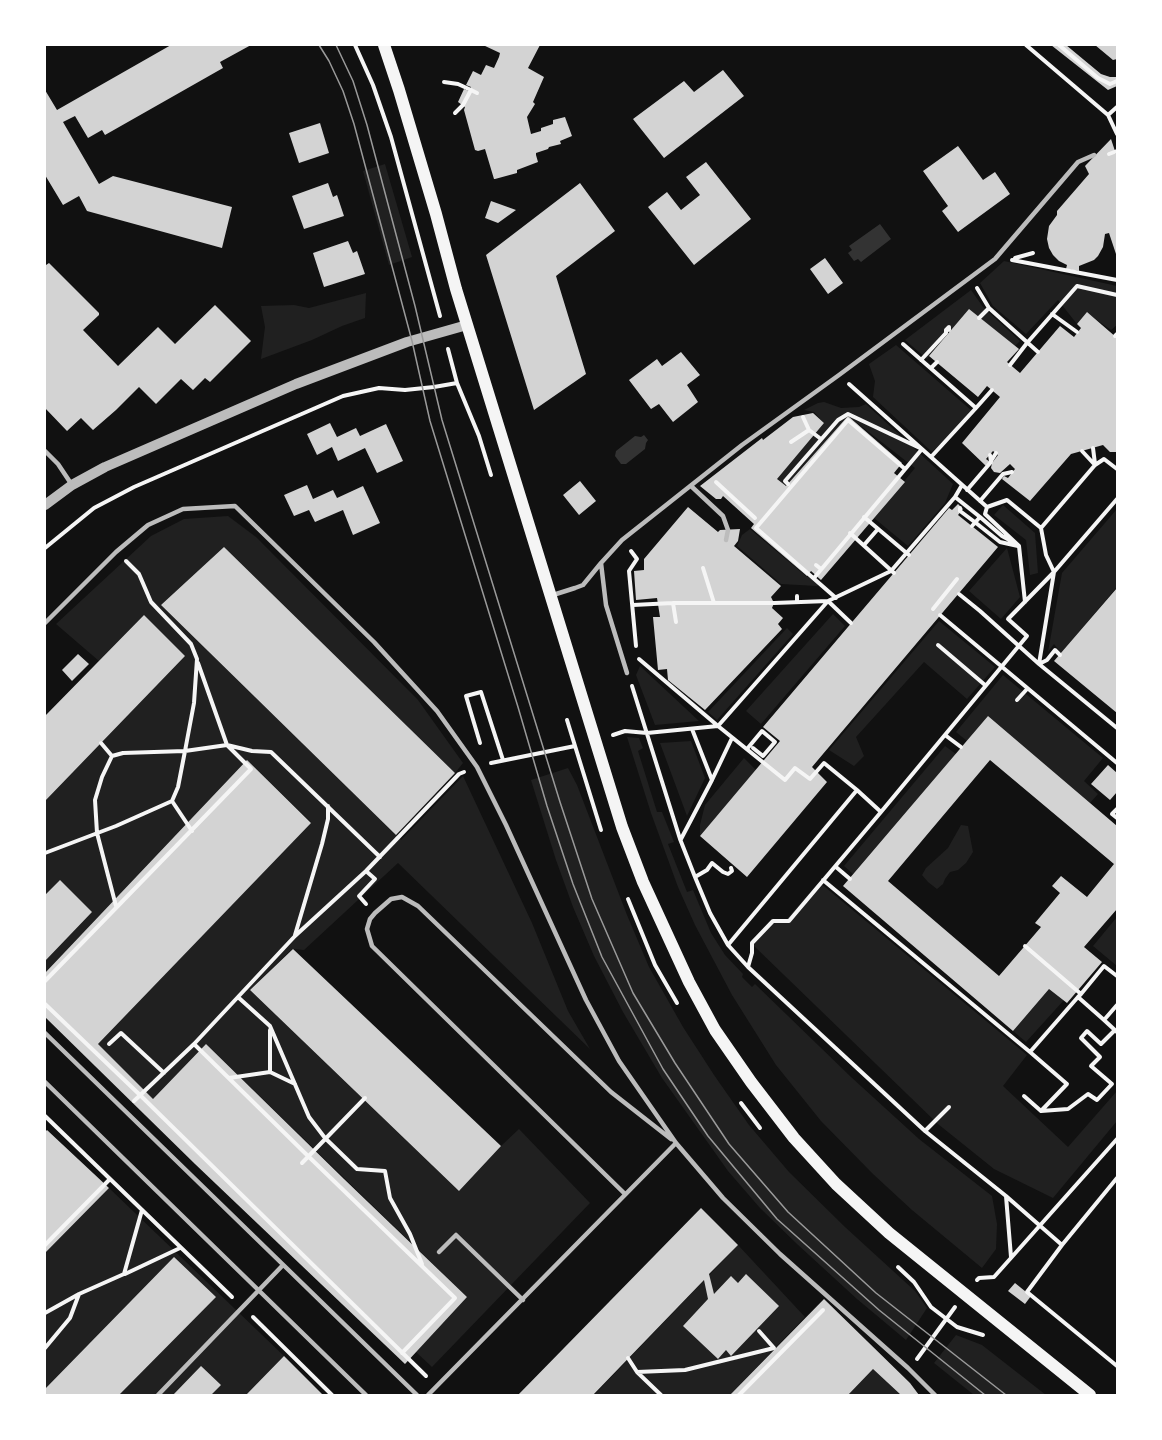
<!DOCTYPE html>
<html>
<head>
<meta charset="utf-8">
<style>
	body { margin:0 }
	#map { position:relative; width:1162px; height:1440px; overflow:hidden; background:#111; font-family:Karla,sans-serif }
	canvas { display:block }
	.frame { position:absolute; inset:0; border:46px solid #fff; pointer-events:none }
</style>
</head>
<body>
<div id="map">
<canvas width="1162" height="1440"></canvas>
<div class="frame"></div>
</div>
<script>
const g = document.querySelector('canvas').getContext('2d');
g.lineJoin = 'round';
function paint(path, color) { g.fillStyle = color; g.fill(path, 'evenodd'); }
const toPath = rows => new Path2D(rows.map(r => 'M' + r).join(''));
function stroke(path, color, width, dash) { g.strokeStyle = color; g.lineWidth = width; g.lineCap = dash ? 'butt' : 'round'; g.setLineDash(dash || []); g.stroke(path); }
const green = toPath([
	[385,164,412,257,389,265,363,171],
	[1004,261,1117,286,1117,325,1111,330,1087,313,1077,324,1058,300,1026,334,993,306,980,283],
	[971,290,983,307,1020,341,1015,346,969,310,927,359,905,340],
	[366,293,365,318,342,326,312,340,261,359,265,327,261,306,294,305,309,308],
	[896,345,972,411,953,432,932,452,873,397,875,381,869,364],
	[824,402,841,408,859,407,866,404,953,484,945,503,908,546,874,518,915,468,848,416,786,486,777,479,824,423,814,412,804,410,818,403],
	[1003,505,1035,533,1038,573,1030,575,1026,540,994,515],
	[1117,509,1117,587,1061,653,1054,644,1048,652,1062,573],
	[228,516,256,537,418,700,463,763,455,773,224,547,161,605,401,840,463,776,532,923,568,1011,590,1049,398,863,304,950,292,949,250,990,459,1191,501,1146,519,1129,590,1203,432,1367,416,1352,467,1297,206,1044,153,1099,98,1044,311,822,247,760,45,973,45,961,92,912,60,881,45,895,45,801,185,656,144,615,99,661,56,624,151,536,184,519],
	[750,529,807,577,809,575,819,584,817,586,781,584,737,546,742,535],
	[1007,548,1020,597,1001,619,969,591],
	[833,614,845,626,761,724,746,711],
	[939,621,995,667,967,699,924,662,856,737,864,756,854,766,829,750],
	[787,628,793,634,717,720,708,712],
	[640,666,699,721,655,725,636,675],
	[1003,675,1103,758,1084,781,1098,794,1090,803,988,716,967,741,956,732],
	[627,737,639,738,643,748,638,751,657,812,662,812,674,842,668,844,687,892,693,890,711,933,725,955,743,974,742,977,752,987,755,984,851,1077,919,1139,992,1196,997,1224,996,1249,982,1268,912,1210,873,1174,821,1121,776,1065,732,995,695,925,678,887,651,813],
	[691,741,705,778,687,816,660,743],
	[945,746,956,754,853,874,844,866],
	[744,758,756,770,700,836,700,825,705,805],
	[568,768,577,785,627,915,649,967,683,1027,714,1075,749,1125,789,1172,845,1227,915,1291,927,1308,906,1340,857,1299,797,1244,760,1208,728,1171,662,1078,623,1012,594,956,573,907,556,860,531,780],
	[961,825,968,826,973,852,966,863,958,870,950,872,945,879,943,884,937,889,928,882,922,875,926,868,948,848],
	[819,882,1027,1055,1003,1086,1068,1147,1117,1091,1117,1121,1053,1198,994,1169,938,1124,753,945,769,924,786,920],
	[1117,917,1117,966,1093,946],
	[1049,989,1064,1000,1026,1042,1013,1031],
	[109,1188,284,1356,246,1395,45,1395,45,1253],
	[738,1245,805,1317,730,1395,594,1395],
	[956,1335,982,1345,1046,1395,974,1395,934,1363],
	[873,1369,901,1395,848,1395]
]);
const water = toPath([
	[880,224,891,239,861,262,858,259,854,261,848,253,852,250,849,246],
	[644,435,648,440,646,443,645,449,626,464,621,464,615,456,616,451,635,436,641,437]
]);
const building = toPath([
	[171,45,251,45,220,62,223,68,105,135,102,130,88,138,75,116,63,122,99,184,113,176,232,207,222,248,87,211,79,196,63,205,45,175,45,90,57,110],
	[483,45,540,45,528,68,544,77,533,102,535,104,527,117,531,134,541,131,541,128,553,124,553,120,565,117,572,136,560,141,561,144,549,147,548,149,536,153,536,155,538,162,517,170,517,173,495,179,494,179,485,149,478,151,475,150,464,110,465,107,458,102,464,89,469,91,471,87,466,85,473,71,481,75,486,65,494,68,499,57,500,53],
	[1051,45,1066,45,1101,74,1110,77,1117,77,1117,86,1108,90],
	[1095,45,1117,45,1117,59,1113,60],
	[723,70,744,96,664,158,633,119,684,81,694,92],
	[320,123,329,153,299,163,289,133],
	[1111,139,1117,157,1117,257,1109,233,1105,234,1103,247,1098,256,1094,260,1079,266,1079,271,1066,269,1067,265,1059,261,1053,255,1049,248,1047,239,1049,226,1057,215,1057,211,1089,174,1085,166],
	[958,146,983,180,995,172,1010,194,958,232,942,211,948,206,923,171],
	[706,162,751,219,694,265,648,207,667,192,681,210,700,195,686,177],
	[328,183,333,197,337,195,344,216,304,229,292,196],
	[580,183,615,231,556,276,586,374,534,410,486,255],
	[491,201,516,210,498,223,485,218],
	[348,241,353,253,357,251,365,274,324,287,313,253],
	[825,258,843,283,828,294,810,269],
	[49,263,99,313,99,315,83,330,118,366,158,327,175,344,215,305,251,341,210,382,205,378,193,390,181,379,156,404,139,387,116,410,93,430,81,418,67,431,45,408,45,264,46,265],
	[969,309,1019,349,1007,362,1020,373,1060,326,1074,337,1081,328,1077,324,1087,312,1117,338,1117,452,1110,452,1103,445,1071,454,1030,501,1002,479,1004,476,1008,478,1015,469,1010,464,1000,473,994,472,991,468,992,463,998,455,993,451,986,459,990,462,986,466,962,443,1000,397,987,386,978,397,929,356],
	[681,352,700,375,687,385,698,402,673,422,659,404,651,409,629,380,657,359,662,366],
	[813,413,824,423,777,479,786,486,848,416,902,463,894,473,905,482,821,580,811,571,807,576,751,528,754,524,723,496,721,499,716,499,700,486,762,438,763,440,793,417],
	[330,423,337,437,356,428,360,436,386,424,403,461,377,473,365,448,338,461,332,447,317,455,307,434],
	[580,481,596,501,579,515,563,495],
	[307,485,313,499,333,490,337,498,363,486,380,523,353,535,343,510,315,522,309,510,294,516,284,495],
	[958,504,963,509,958,515,998,547,812,767,827,782,747,877,700,836,780,741,763,727,949,508,952,510],
	[688,507,718,532,720,530,740,529,738,541,734,546,781,586,771,597,774,603,772,608,783,618,778,624,782,629,705,710,668,680,667,669,658,670,653,617,660,617,657,598,636,600,634,571,644,570,644,559],
	[224,547,455,773,396,835,161,605],
	[1117,588,1117,713,1054,661],
	[144,615,185,656,45,801,45,716],
	[78,654,89,664,72,681,62,670],
	[988,716,1117,826,1117,909,1084,947,1102,962,1067,1003,1049,989,1013,1031,843,886],
	[990,760,1114,864,1087,897,1061,876,1052,886,1060,893,1035,923,1041,927,999,976,888,881],
	[247,760,311,823,98,1044,153,1099,206,1044,344,1179,467,1297,405,1364,195,1164,45,1017,45,973],
	[1108,765,1117,773,1117,792,1110,800,1091,784],
	[60,880,92,912,45,961,45,895],
	[293,949,501,1146,459,1191,250,990],
	[47,1130,109,1188,45,1253,45,1132],
	[701,1208,738,1245,709,1274,714,1294,731,1276,738,1283,746,1274,779,1306,731,1356,726,1350,718,1359,683,1326,708,1299,704,1280,593,1395,518,1395],
	[174,1257,216,1297,119,1395,45,1395,45,1389],
	[1015,1283,1031,1296,1025,1304,1008,1291],
	[824,1299,910,1383,919,1395,901,1395,873,1369,848,1395,730,1395],
	[284,1356,323,1395,246,1395],
	[201,1366,221,1385,211,1395,173,1395]
]);
const path = toPath([
	[355,45,373,85,391,137,440,316],
	[1026,45,1108,115,1117,134],
	[1059,45,1098,78,1110,84,1117,81],
	[444,82,458,84,471,90],
	[455,113,463,105,471,90,477,93],
	[1108,115,1117,107],
	[1109,154,1117,151],
	[1015,258,1033,253],
	[1012,260,1117,280],
	[977,288,989,308,1038,352],
	[1052,314,1077,332],
	[979,318,989,308],
	[1115,336,1117,334],
	[903,344,976,408,931,457],
	[448,349,457,383,479,436,491,475],
	[921,360,946,333,946,330,949,327,949,330],
	[1010,365,1027,343,1077,286,1117,295],
	[931,368,937,362],
	[849,384,987,507,985,514,1019,546,1025,602],
	[976,408,992,390],
	[803,417,809,430,821,439],
	[791,442,809,430],
	[1093,448,1095,464],
	[1082,451,1095,465],
	[991,461,996,453],
	[716,482,755,518],
	[788,484,785,481,838,420,848,414,922,449,814,578],
	[967,490,991,462,990,455],
	[955,497,980,517],
	[980,501,1003,474,1012,472],
	[987,507,1007,500,1041,528,1046,555,1054,572,1039,664,1047,660,1055,650,1060,655],
	[960,508,960,511,976,523],
	[864,517,909,555],
	[976,523,1000,542,1018,546],
	[972,526,980,517,1002,536,1013,542],
	[1041,528,1095,465,1104,459,1117,469],
	[850,533,894,573],
	[864,545,878,529],
	[45,548,94,508,134,487,343,396,379,388,405,390,434,387,457,383],
	[631,551,637,559,629,571,636,646],
	[816,565,821,569],
	[703,568,714,603],
	[959,594,980,611,1039,664,1117,728],
	[797,596,797,602],
	[836,598,756,528,848,420,905,469],
	[673,603,676,622],
	[633,605,673,603,774,603,828,601,851,623],
	[933,609,957,579],
	[940,615,1117,763],
	[938,645,985,685],
	[639,659,718,726,828,601,891,571,955,497,962,485],
	[632,686,680,839,695,877,710,913,728,945,748,967,925,1131,1006,1196,1062,1245,1117,1178],
	[1017,700,1027,689],
	[567,720,601,830],
	[692,729,712,780],
	[613,735,625,731,647,733,718,726,785,780,795,768,810,779,824,763,857,790,881,812],
	[945,735,961,747],
	[101,743,112,756],
	[480,743,466,696,481,692,503,760],
	[747,749,762,731,775,742,763,756,753,748],
	[491,763,575,746],
	[172,801,178,787,185,751,227,745,198,663],
	[1117,809,1112,814,1117,818],
	[681,839,712,780,732,738],
	[45,853,116,826,172,801,192,831],
	[836,867,850,879],
	[366,871,375,879,359,896,366,904],
	[695,877,707,870,712,863,723,872,728,874,732,871,731,868],
	[823,880,1030,1052,1067,1084,1041,1111],
	[628,899,655,965,677,1003],
	[116,906,97,833,95,800,102,777,112,756,123,753,185,751,194,703,197,659,191,644,151,602,139,574,126,561],
	[295,935,322,844,328,819,328,806],
	[728,945,857,790],
	[1025,946,1081,994,1078,997,1104,1020],
	[748,967,752,953,752,943,773,921,789,921,881,812,1027,636,1008,619,1054,572,1117,499],
	[45,981,251,769,227,745,252,751,271,752,380,857],
	[1081,994,1104,966,1117,976],
	[239,998,270,1026,309,1117,325,1138,357,1169,385,1171,390,1198,410,1234,422,1264],
	[45,1004,141,1096,426,1376],
	[1117,1005,1104,1020,1117,1032],
	[109,1044,121,1033,164,1073],
	[194,1044,308,1156,455,1298,402,1353],
	[1030,1052,1078,997],
	[270,1072,270,1030],
	[229,1078,270,1072,295,1084],
	[1024,1096,1041,1111,1068,1109,1088,1094,1097,1100,1112,1084,1091,1066,1100,1057,1081,1038,1087,1031,1101,1044,1115,1030],
	[134,1101,194,1044,295,936,366,871,459,774,464,772],
	[741,1103,760,1128],
	[45,1116,232,1297],
	[925,1131,949,1107],
	[302,1163,365,1098],
	[1006,1196,1011,1257],
	[45,1245,110,1179],
	[1062,1245,1027,1292,1117,1366],
	[898,1267,914,1282,931,1307,957,1327,983,1335],
	[125,1274,180,1248],
	[977,1280,979,1278,994,1277,1117,1139],
	[45,1313,79,1294,124,1274,142,1210],
	[253,1317,332,1395],
	[45,1348,70,1318,79,1294],
	[628,1358,637,1372,661,1395],
	[917,1359,955,1307],
	[637,1372,685,1370,774,1348,759,1331],
	[739,1395,823,1310]
]);
const service = toPath([
	[45,451,58,464,72,485],
	[691,486,723,516,728,530,726,540],
	[553,595,575,588,583,585,601,563],
	[45,623,116,552,148,525,183,509,235,506,374,642,437,711,477,767,506,825,586,1000,619,1061,676,1143,723,1198,780,1254,908,1368,935,1395],
	[627,673,606,605,601,563,622,540,742,445,839,375,995,259,1078,162,1094,155],
	[45,1033,417,1395],
	[45,1082,366,1395],
	[625,1194,372,946,367,929,370,919,375,913,391,899,402,897,418,906,611,1092,671,1139],
	[439,1252,456,1235,523,1300],
	[158,1395,283,1265],
	[428,1395,676,1143]
]);
const tertiary = toPath([
	[45,505,72,485,105,467,296,384,407,342,467,325]
]);
const secondary = toPath([
	[384,45,399,90,436,214,456,289,622,827,643,882,689,982,715,1030,751,1082,794,1138,836,1184,889,1233,1090,1395]
]);
const tram = toPath([
	[319,45,329,61,343,91,354,124,412,341,430,421,518,707,547,806,573,884,602,957,663,1069,708,1136,777,1219,879,1310,985,1395],
	[336,45,353,81,367,125,415,306,442,420,560,802,592,899,633,993,675,1063,729,1144,788,1212,876,1293,1006,1395]
]);
paint(green, '#202020');
paint(water, '#333');
paint(building, '#d3d3d3');
stroke(path, '#f5f5f5', 4);
stroke(service, '#bcbcbc', 4.5);
stroke(tertiary, '#bcbcbc', 10);
stroke(secondary, '#f5f5f5', 12);
stroke(tram, '#9a9a9a', 1.5);
</script>
</body>
</html>
